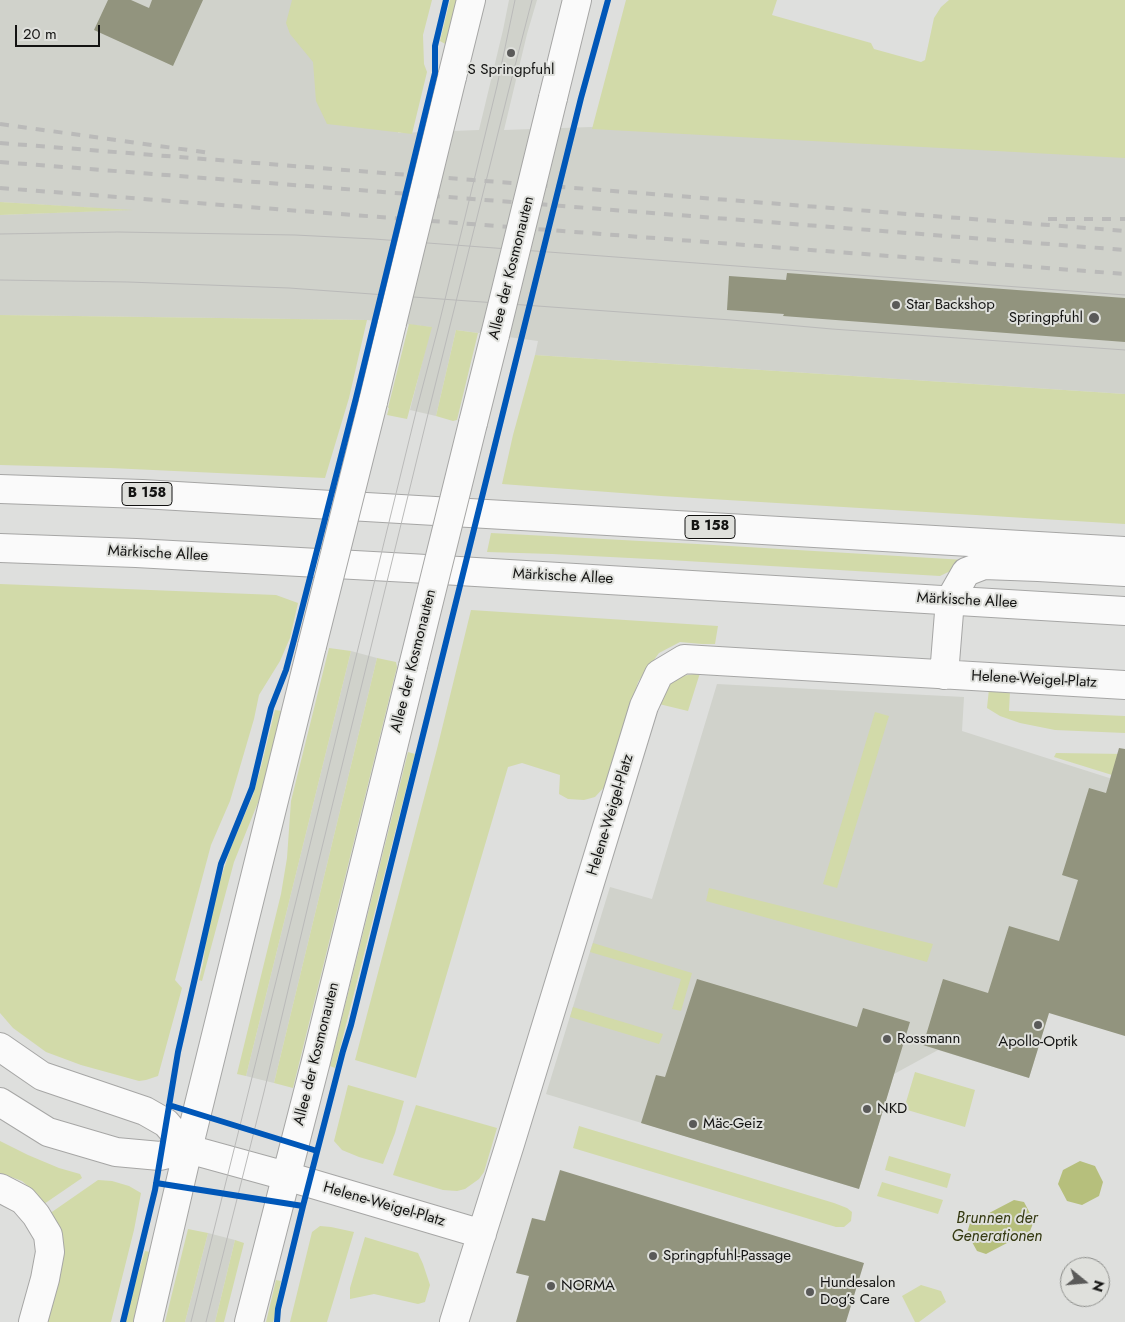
<!DOCTYPE html>
<html>
<head>
<meta charset="utf-8">
<style>
	body { margin:0 }
	#map { position:relative; width:1125px; height:1322px; overflow:hidden; background:#dedfdd; font-family:Jost,sans-serif }
	canvas { display:block }
	.north { position:absolute; left:1060px; top:1257px; width:50px; height:50px; box-sizing:border-box; background:#dfe0dc; border:1px solid #8d8e8b; border-radius:50%; rotate:107deg; font-size:14px; font-weight:700; line-height:20px; text-align:center; color:#131312 }
	.north::after { content:''; display:block; margin:auto; width:18px; height:22px; background:#5a5a59; clip-path:polygon(50% 0,100% 100%,50% 72%,0 100%) }
	.scale { position:absolute; left:15px; top:25px; width:85px; height:22px; box-sizing:border-box; border:2px solid #131312; border-top:0; padding-left:6px; font-size:15px; line-height:18px; white-space:nowrap; color:#131312; -webkit-text-stroke:4px #dfe0dc; paint-order:stroke }
</style>
</head>
<body>
<div id="map">
<canvas width="1125" height="1322"></canvas>
<div class="north">N</div>
<div class="scale">20 m</div>
</div>
<script>
const g = document.querySelector('canvas').getContext('2d');
g.lineJoin = 'round';
function paint(path, color) { g.fillStyle = color; g.fill(path, 'evenodd'); }
const toPath = rows => new Path2D(rows.map(r => 'M' + r).join(''));
function stroke(path, color, width, dash) { g.strokeStyle = color; g.lineWidth = width; g.lineCap = dash ? 'butt' : 'round'; g.setLineDash(dash || []); g.stroke(path); }
function write(font, color, halo, rows, align = 'center') {
  g.font = font + ' Jost,sans-serif'; g.lineWidth = 4; g.setLineDash([]); g.textBaseline = 'middle'; g.strokeStyle = halo; g.fillStyle = color; for (const [text, x, y, turn = 0] of rows) {
    g.save(); g.translate(x, y); g.rotate((+turn || 0) * Math.PI / 180); g.textAlign = isNaN(turn) ? turn : align; if (halo) g.strokeText(text, 0, 0); g.fillText(text, 0, 0); g.restore();
  }
}
const built = toPath([
	[0,0,428,0,398,133,479,130,503,30,509,0,537,0,527,34,504,130,591,127,1125,156,1125,394,535,355,538,341,456,330,436,416,410,410,431,327,367,320,0,315,0,215,125,210,0,202],
	[351,651,377,658,274,1083,246,1076],
	[717,684,964,697,962,731,1125,783,1049,1013,1029,1078,938,1050,894,1074,859,1189,546,1094,610,887,652,899],
	[208,1233,235,1240,215,1322,185,1322]
]);
const green = toPath([
	[292,0,432,0,423,35,424,64,427,72,412,134,327,124,316,101,313,62,290,34,286,23],
	[450,0,457,0,447,45,440,41],
	[626,0,777,0,772,15,871,43,874,49,921,62,925,60,934,18,941,7,949,0,1125,0,1125,158,592,129],
	[0,202,133,210,0,215],
	[0,315,367,320,349,398,325,478,110,468,0,465],
	[409,324,432,327,407,419,387,415,389,408,388,408],
	[456,330,478,333,457,420,453,421,436,416],
	[535,355,1125,394,1125,524,661,496,502,484,513,435],
	[491,533,697,544,965,560,965,564,940,576,669,560,552,554,487,552],
	[0,584,276,595,298,603,290,638,280,661,259,695,254,719,230,801,211,845,175,980,182,988,158,1076,146,1080,139,1081,81,1065,46,1052,13,1028,0,1013],
	[471,610,718,626,715,644,702,644,680,642,659,653,638,682,607,784,595,797,584,800,568,799,559,794,560,775,522,763,508,767,416,1078,355,1060,437,749],
	[329,648,351,651,246,1076,237,1074,281,894,287,858,291,801],
	[377,658,396,662,397,667,293,1088,274,1083],
	[700,673,688,711,659,704,670,678],
	[989,689,1010,691,1009,711,1125,716,1125,733,1055,730,1020,723,1000,716,987,708],
	[275,710,282,711,266,777,259,800,234,862,202,981,199,980,203,964,207,933,219,884,231,847,253,795,261,767],
	[875,712,889,716,837,888,823,884],
	[408,752,415,754,335,1068,330,1066],
	[1056,753,1125,754,1125,779,1054,757],
	[709,888,933,944,927,962,706,901],
	[593,943,692,973,681,1011,672,1009,681,979,590,952],
	[573,1007,663,1034,659,1044,570,1017],
	[915,1072,975,1090,965,1127,904,1109],
	[348,1085,404,1101,395,1133,383,1164,359,1157,342,1150,334,1141],
	[416,1105,497,1128,484,1172,479,1179,465,1189,457,1191,443,1190,393,1175],
	[579,1126,834,1203,847,1208,852,1212,851,1221,844,1227,836,1227,573,1148],
	[0,1141,28,1155,59,1168,80,1174,82,1178,44,1204,36,1193,22,1181,0,1173],
	[889,1156,951,1174,947,1188,885,1170],
	[98,1180,112,1181,129,1186,141,1193,134,1230,111,1322,36,1322,49,1214],
	[882,1182,943,1200,938,1214,877,1196],
	[320,1226,331,1227,354,1232,327,1322,290,1322,312,1232],
	[188,1229,208,1233,185,1322,165,1322],
	[365,1237,418,1253,423,1264,430,1285,425,1302,418,1304,374,1294,350,1299,350,1288],
	[235,1240,244,1243,224,1322,215,1322],
	[145,1251,150,1252,133,1322,125,1322,132,1293],
	[276,1280,281,1281,274,1319,273,1322,266,1322],
	[921,1285,941,1291,946,1302,919,1322,915,1322,902,1296]
]);
const water = toPath([
	[1080,1161,1095,1166,1103,1182,1099,1196,1082,1205,1067,1201,1058,1184,1063,1170],
	[1014,1200,1024,1202,1034,1221,1030,1231,986,1254,977,1251,967,1233,970,1223]
]);
const building = toPath([
	[108,0,131,0,149,8,152,0,203,0,173,66,94,30],
	[787,273,1125,298,1125,342,783,316,784,314,727,310,729,276,786,280],
	[1119,748,1125,749,1125,1036,1049,1013,1029,1078,923,1045,943,979,988,993,1009,926,1059,941,1078,880,1062,875,1089,788,1106,793],
	[697,979,857,1027,863,1008,910,1022,859,1189,641,1123,656,1075,665,1077],
	[560,1170,864,1263,846,1322,516,1322,529,1276,516,1273,532,1218,545,1221]
]);
const minor = toPath([
	[944,675,950,600],
	[286,1176,482,1234],
	[0,1188,23,1200,36,1215,48,1235,50,1252,45,1279,33,1322],
	[454,1322,510,1144,644,706,659,674,684,659,1125,685]
]);
const major = toPath([
	[452,77,471,0],
	[553,98,577,0],
	[373,402,392,323],
	[473,423,495,335],
	[0,489,142,494,1125,551],
	[0,548,136,553,409,568,1125,611],
	[950,600,966,572,984,565,1038,567,1125,572],
	[0,1047,42,1076,145,1111,166,1123,188,1149],
	[0,1102,48,1132,116,1152,160,1156,188,1149,286,1176],
	[148,1322,188,1149,312,646],
	[249,1322,316,1061,413,666]
]);
const tram = toPath([
	[0,234,118,232,295,235,374,239,1125,295],
	[0,280,128,282,289,288,731,320,832,329,1125,350],
	[191,1322,304,869,416,412,438,328,497,86,515,0],
	[206,1322,264,1092,316,872,428,414,509,89,532,0]
]);
const rail = toPath([
	[0,124,210,153],
	[0,143,1125,231],
	[0,162,1125,250],
	[0,188,1125,274],
	[1048,219,1125,219]
]);
const majorBridge = toPath([
	[392,323,452,77],
	[495,335,553,98],
	[312,646,373,402],
	[413,666,473,423]
]);
const cycleway = toPath([
	[169,1105,317,1151],
	[156,1183,303,1206],
	[123,1322,155,1190,178,1052,221,864,252,788,271,708,286,670,294,640,356,398,435,73,435,46,446,0],
	[277,1322,278,1309,303,1206,343,1051,351,1025,581,98,608,0]
]);
const markers = [
	[511,53,5,"#5a5a59"],
	[896,305,5,"#5a5a59"],
	[1094,318,6,"#5a5a59"],
	[1038,1025,5,"#5a5a59"],
	[887,1039,5,"#5a5a59"],
	[867,1109,5,"#5a5a59"],
	[693,1124,5,"#5a5a59"],
	[653,1256,5,"#5a5a59"],
	[551,1286,5,"#5a5a59"],
	[810,1292,5,"#5a5a59"]
];
const shields = [
	[147,494,50],
	[710,527,50]
];
const shieldNames = [
	["B 158",147,494],
	["B 158",710,527]
];
const poiNames = [
	["S Springpfuhl",511,70,"center"],
	["Star Backshop",906,305],
	["Springpfuhl",1083,318,"right"],
	["Rossmann",897,1039],
	["Apollo-Optik",1038,1042,"center"],
	["NKD",877,1109],
	["Mäc-Geiz",703,1124],
	["Springpfuhl-Passage",663,1256],
	["Hundesalon",820,1283],
	["Dog’s Care",820,1300],
	["NORMA",561,1286]
];
const streetNames = [
	["Allee der Kosmonauten",512,268,-76],
	["Märkische Allee",158,554,3],
	["Märkische Allee",563,577,3],
	["Märkische Allee",967,601,3],
	["Allee der Kosmonauten",414,661,-76],
	["Helene-Weigel-Platz",1034,680,3],
	["Helene-Weigel-Platz",611,815,-73],
	["Allee der Kosmonauten",317,1054,-76],
	["Helene-Weigel-Platz",384,1205,16]
];
const waterNames = [
	["Brunnen der",997,1219],
	["Generationen",997,1237]
];
paint(built, '#d0d2cb');
paint(green, '#d2daa9');
paint(water, '#b6bf7c');
paint(building, '#92947e');
stroke(minor, '#a6a6a5', 30);
stroke(major, '#a6a6a5', 30);
stroke(minor, '#fafafa', 28);
stroke(major, '#fafafa', 28);
stroke(tram, '#babab9', 1);
stroke(rail, '#babab9', 4, [9, 9]);
stroke(majorBridge, '#a6a6a5', 30, []);
stroke(majorBridge, '#fafafa', 28);
stroke(cycleway, '#0057b8', 6);
for (const [x, y, r, color] of markers) { const dot = new Path2D(); dot.arc(x, y, r, 0, 2 * Math.PI); g.fillStyle = color; g.fill(dot); stroke(dot, '#dfe0dc', 2); }
for (const [x, y, w] of shields) { const box = new Path2D(); box.roundRect(x - w / 2, y - 11.5, w, 23, 4); g.fillStyle = '#dfe0dc'; g.fill(box); stroke(box, '#131312', 1); }
write('bold 14px', '#131312', null, shieldNames);
write('15px', '#131312', '#dfe0dc', poiNames, 'left');
write('15px', '#131312', '#dfe0dc', streetNames);
write('italic 16px', '#343911', '#dfe0dc', waterNames);
</script>
</body>
</html>
